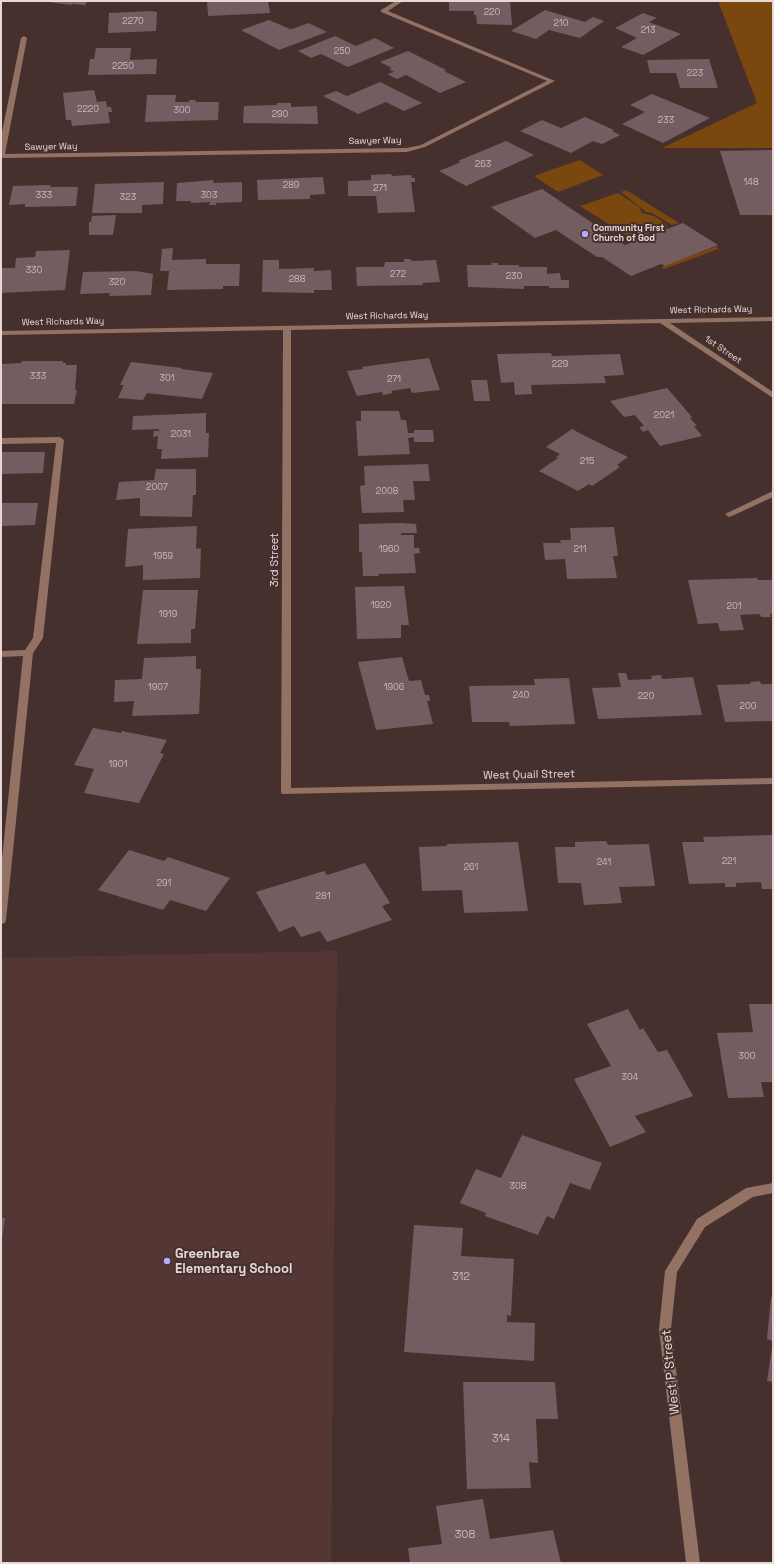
<!DOCTYPE html>
<html>
<head>
<meta charset="utf-8">
<style>
	body { margin:0 }
	#map { position:relative; width:774px; height:1564px; overflow:hidden; background:#46302e; font-family:"Space Grotesk",sans-serif }
	canvas { display:block }
	.frame { position:absolute; inset:0; border:2px solid #e7d8d7; pointer-events:none }
</style>
</head>
<body>
<div id="map">
<canvas width="774" height="1564"></canvas>
<div class="frame"></div>
</div>
<script>
const g = document.querySelector('canvas').getContext('2d');
g.lineJoin = 'round';
function paint(path, color) { g.fillStyle = color; g.fill(path, 'evenodd'); }
const toPath = rows => new Path2D(rows.map(r => 'M' + r).join(''));
function stroke(path, color, width, dash) { g.strokeStyle = color; g.lineWidth = width; g.lineCap = dash ? 'butt' : 'round'; g.setLineDash(dash || []); g.stroke(path); }
function write(font, color, halo, rows, align = 'center') {
  g.font = font + ' "Space Grotesk",sans-serif'; g.lineWidth = 4; g.setLineDash([]); g.textBaseline = 'middle'; g.strokeStyle = halo; g.fillStyle = color; for (const [text, x, y, turn = 0] of rows) {
    g.save(); g.translate(x, y); g.rotate((+turn || 0) * Math.PI / 180); g.textAlign = isNaN(turn) ? turn : align; if (halo) g.strokeText(text, 0, 0); g.fillText(text, 0, 0); g.restore();
  }
}
const built = toPath([
	[337,951,331,1563,1,1563,1,958]
]);
const green = toPath([
	[718,1,773,1,773,148,662,148,757,103],
	[580,160,603,175,558,192,534,176],
	[626,190,679,223,672,225,652,213,646,212,621,192],
	[618,193,639,207,642,213,654,216,666,224,667,227,637,238,629,237,580,206],
	[717,246,718,249,678,264,664,269,662,267]
]);
const building = toPath([
	[41,1,88,1,85,5,72,4,71,5],
	[207,1,268,1,270,13,208,16],
	[449,1,510,1,512,25,477,24,476,15,474,15,474,11,449,11],
	[545,10,585,22,593,17,604,21,580,38,549,30,536,39,511,31],
	[151,11,157,12,156,31,108,33,109,13],
	[643,13,657,18,649,22,681,34,643,55,621,47,637,38,615,28],
	[269,20,290,29,289,30,309,23,327,32,279,50,241,30],
	[335,36,356,46,375,38,394,48,348,67,321,54,311,58,298,51],
	[96,48,131,48,130,60,157,59,156,74,88,75,90,59,94,59],
	[408,51,446,70,444,71,466,82,440,93,406,75,397,79,387,74,394,72,389,69,392,68,380,62],
	[709,59,718,88,680,88,676,73,650,73,647,60],
	[380,82,422,103,404,111,386,102,358,114,323,96,336,91,347,96],
	[94,90,97,102,106,101,107,107,111,107,112,112,108,112,110,123,72,126,71,120,66,120,63,93],
	[652,94,710,118,663,143,622,124,645,112,630,105],
	[147,95,176,95,175,102,189,102,189,100,196,100,195,102,219,102,218,120,145,122],
	[277,103,291,103,291,107,317,106,318,124,243,123,244,106,277,105],
	[585,117,614,130,612,131,620,135,602,144,593,141,571,153,520,131,542,120,561,128],
	[506,141,534,155,466,186,439,171,461,162,458,161],
	[773,150,773,215,740,215,720,151],
	[391,174,392,176,411,175,412,178,415,178,415,182,411,182,415,212,378,213,376,196,348,196,348,181,371,180,371,175],
	[323,177,325,194,310,195,310,199,258,200,257,180],
	[214,180,213,183,242,182,242,202,216,203,216,205,209,205,210,202,191,203,191,201,176,201,177,183],
	[164,182,163,204,142,205,142,213,92,213,95,184],
	[51,185,50,187,78,187,76,206,25,207,25,204,9,205,13,186],
	[542,189,625,245,683,223,718,245,665,266,661,264,631,276,602,257,597,257,556,230,535,238,491,207],
	[116,215,113,235,89,235,89,222,91,222,92,216],
	[173,248,172,260,206,259,206,264,240,264,239,286,223,286,223,289,167,290,169,271,160,271,162,249],
	[70,250,65,290,1,293,2,268,15,268,16,258,35,257,36,251],
	[404,259,411,259,411,261,436,260,440,282,422,283,423,285,357,286,356,267,384,267,385,262,404,262],
	[263,260,279,260,279,269,314,268,314,271,331,270,332,290,314,290,314,293,262,292],
	[491,263,498,263,498,265,519,265,519,267,547,267,547,274,560,273,561,280,569,280,569,288,549,288,549,286,524,286,524,289,468,287,467,265,492,265],
	[136,271,153,274,151,295,109,296,110,293,80,294,83,272],
	[551,353,552,356,620,354,624,375,604,376,606,383,531,385,532,394,515,395,514,382,501,383,497,354],
	[429,358,440,390,412,393,410,388,391,391,393,393,383,395,382,392,357,396,347,371,363,369,362,367,376,365],
	[22,361,63,361,63,363,66,363,66,365,77,365,75,390,77,390,74,404,1,404,1,364,21,363],
	[131,362,182,368,181,369,213,373,202,399,147,393,143,400,118,398,124,385,120,385],
	[471,380,487,380,490,401,474,401],
	[667,388,692,417,690,418,697,426,694,426,702,436,660,446,648,430,643,432,639,427,644,426,635,415,624,417,610,401],
	[361,411,399,411,401,420,406,420,408,433,414,433,414,430,433,430,434,442,414,442,414,437,408,438,410,454,358,456,356,421,361,421],
	[206,413,206,433,209,433,208,457,161,459,162,449,157,449,158,436,153,437,154,431,159,431,159,429,132,430,133,416],
	[572,429,585,436,628,457,617,465,620,467,604,478,592,486,589,484,578,491,539,471,558,458,556,457,560,454,546,447],
	[1,452,45,452,43,473,1,474],
	[428,464,430,481,413,481,415,500,403,500,404,512,362,513,360,486,365,485,364,466],
	[156,469,196,469,196,495,193,495,192,517,140,516,140,498,116,500,119,482,154,480],
	[1,503,38,503,35,525,1,526],
	[399,523,416,524,417,533,401,533,401,535,414,535,414,548,419,548,420,553,414,554,416,573,378,574,379,576,363,576,362,552,359,552,359,524],
	[197,526,196,549,201,548,200,578,143,580,143,565,125,567,128,529],
	[614,527,618,556,613,556,617,578,567,579,565,559,545,560,543,543,561,543,560,540,571,540,570,528],
	[757,578,758,580,773,580,773,613,770,614,771,617,761,617,760,614,740,615,744,630,720,631,718,623,698,624,688,580],
	[404,586,409,625,401,625,401,638,357,639,355,587],
	[143,590,198,590,195,629,191,629,191,643,137,644],
	[196,656,196,669,201,669,199,714,132,716,134,701,114,702,115,680,142,679,144,658],
	[402,657,409,681,421,680,425,695,429,695,430,701,427,701,433,724,376,730,358,662],
	[618,673,626,673,628,680,652,679,651,676,661,675,662,679,693,677,702,715,598,719,592,688,621,687],
	[569,678,575,724,510,726,509,722,472,722,469,686,535,685,534,679],
	[760,681,761,684,773,684,773,721,725,722,717,685,751,684,750,682],
	[93,728,121,733,122,731,167,740,160,753,164,754,139,803,84,793,94,769,74,765],
	[773,835,773,889,762,889,761,882,736,883,736,887,725,887,725,883,689,884,682,842,704,842,703,837],
	[606,841,608,845,649,844,655,886,619,887,622,903,584,905,581,883,558,883,555,847,575,847,575,842],
	[518,842,528,911,464,913,462,890,422,891,419,847,447,846,447,844],
	[129,850,164,861,168,857,230,878,206,911,170,900,163,910,98,890],
	[365,863,390,903,382,906,392,920,327,942,320,931,301,937,294,926,279,932,256,892,324,871,327,875],
	[749,1004,773,1004,773,1082,761,1082,764,1097,728,1098,717,1033,753,1032],
	[628,1009,640,1030,643,1028,658,1052,667,1050,693,1096,635,1116,646,1132,610,1147,574,1079,611,1066,587,1024],
	[522,1135,602,1163,590,1190,570,1183,554,1219,547,1216,538,1235,485,1216,486,1213,460,1203,476,1169,501,1178],
	[1,1218,5,1218,2,1239,1,1239],
	[414,1225,463,1228,461,1256,514,1259,511,1316,507,1315,507,1322,535,1323,534,1361,404,1352],
	[771,1297,773,1297,773,1341,767,1339],
	[772,1347,773,1347,773,1382,767,1381],
	[463,1382,555,1382,558,1419,536,1419,538,1463,529,1462,531,1488,467,1489],
	[483,1499,490,1539,553,1530,561,1563,410,1563,408,1548,442,1544,436,1506]
]);
const minor = toPath([
	[396,1,403,1,388,11,555,81,425,147,407,152,1,158,1,137,21,38,24,36,27,38,5,154,407,148,421,145,547,81,381,12,381,10,396,1],
	[773,317,773,321,670,323,773,392,773,398,660,323,291,330,291,788,773,778,773,784,282,794,281,792,283,330,1,335,1,331,773,317],
	[60,437,64,440,43,638,33,653,6,920,5,923,1,924,1,868,23,656,1,657,1,651,25,650,33,638,56,443,1,444,1,438,60,437],
	[773,491,773,497,732,516,729,517,725,514,773,491],
	[773,1183,773,1193,753,1197,705,1227,677,1272,671,1329,700,1563,686,1563,659,1329,665,1271,697,1219,746,1188,773,1183]
]);
const markers = [
	[585,234,4,"#b4acf9"],
	[167,1261,4,"#b4acf9"]
];
const numberNames = [
	["220",492,13],
	["2270",133,22],
	["210",561,24],
	["213",648,31],
	["250",342,52],
	["2250",123,67],
	["223",695,74],
	["2220",88,110],
	["300",182,111],
	["290",280,115],
	["233",666,121],
	["263",483,165],
	["148",751,183],
	["289",291,186],
	["271",380,189],
	["333",44,196],
	["303",209,196],
	["323",128,198],
	["330",34,271],
	["272",398,275],
	["230",514,277],
	["288",297,280],
	["320",117,283],
	["229",560,365],
	["333",38,377],
	["301",167,379],
	["271",394,380],
	["2021",664,416],
	["2031",181,435],
	["215",587,462],
	["2007",157,488],
	["2008",387,492],
	["1960",389,550],
	["211",580,550],
	["1959",163,557],
	["1920",381,606],
	["201",734,607],
	["1919",168,615],
	["1907",158,688],
	["1906",394,688],
	["240",521,696],
	["220",646,697],
	["200",748,707],
	["1901",118,765],
	["221",729,862],
	["241",604,863],
	["261",471,868],
	["291",164,884],
	["281",323,897],
	["300",747,1057],
	["304",630,1078],
	["308",518,1187]
];
const farStreetnames = [
	["Sawyer Way",375,141,-1],
	["Sawyer Way",51,147,-1],
	["West Richards Way",711,310,-1],
	["West Richards Way",387,316,-1],
	["West Richards Way",63,322,-1],
	["1st Street",723,350,34]
];
const farPoinames = [
	["Community First",593,229],
	["Church of God",593,239]
];
const streetNames = [
	["3rd Street",275,560,-90],
	["West Quail Street",529,775,-1]
];
const nearNumbernames = [
	["312",461,1277],
	["314",501,1439],
	["308",465,1535]
];
const nearPoinames = [
	["Greenbrae",175,1254],
	["Elementary School",175,1269]
];
const nearStreetnames = [
	["West P Street",671,1372,-96]
];
paint(built, '#543735');
paint(green, '#7a480e');
paint(building, '#755c61');
paint(minor, '#937163');
for (const [x, y, r, color] of markers) { const dot = new Path2D(); dot.arc(x, y, r, 0, 2 * Math.PI); g.fillStyle = color; g.fill(dot); stroke(dot, '#46302e', 1.5); }
write('9px', '#cab9ba', null, numberNames);
write('9px', '#e7d8d7', '#46302e', farStreetnames);
write('bold 9px', '#e7d8d7', '#46302e', farPoinames, 'left');
write('11px', '#e7d8d7', '#46302e', streetNames);
write('11px', '#cab9ba', null, nearNumbernames);
write('bold 13px', '#e7d8d7', '#46302e', nearPoinames, 'left');
write('13px', '#e7d8d7', '#46302e', nearStreetnames);
</script>
</body>
</html>
